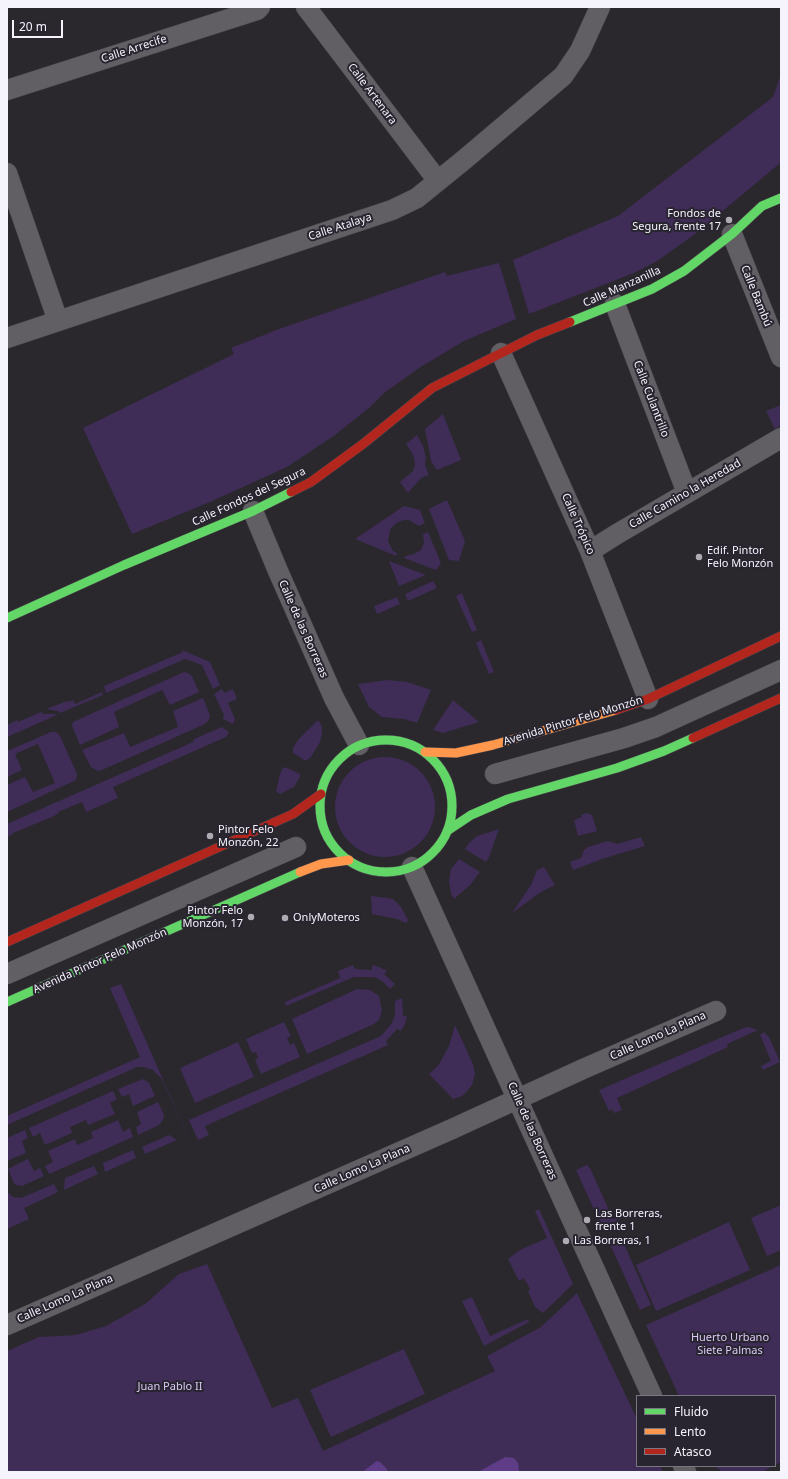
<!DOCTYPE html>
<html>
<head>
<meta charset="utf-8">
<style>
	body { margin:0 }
	#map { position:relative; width:788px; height:1479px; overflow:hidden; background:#2a282d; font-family:"Noto Sans",sans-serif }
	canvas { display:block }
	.frame { position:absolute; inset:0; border:8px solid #f5f3fb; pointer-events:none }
	.legend { position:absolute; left:636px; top:1395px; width:140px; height:72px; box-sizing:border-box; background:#292530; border:1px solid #7b7781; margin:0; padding:5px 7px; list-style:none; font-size:12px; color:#f5f3fb }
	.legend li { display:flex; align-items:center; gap:8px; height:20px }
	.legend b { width:20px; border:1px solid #7b7781 }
	.scale { position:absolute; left:12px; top:20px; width:51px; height:18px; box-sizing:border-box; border:2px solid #f5f3fb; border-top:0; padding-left:5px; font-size:12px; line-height:14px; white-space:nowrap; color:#f5f3fb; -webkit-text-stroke:3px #292530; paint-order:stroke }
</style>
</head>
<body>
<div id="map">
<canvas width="788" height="1479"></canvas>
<div class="frame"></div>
<ul class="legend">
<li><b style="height:5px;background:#63d668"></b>Fluido</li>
<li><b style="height:5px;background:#ff974d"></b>Lento</li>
<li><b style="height:5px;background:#b3261e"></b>Atasco</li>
</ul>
<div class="scale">20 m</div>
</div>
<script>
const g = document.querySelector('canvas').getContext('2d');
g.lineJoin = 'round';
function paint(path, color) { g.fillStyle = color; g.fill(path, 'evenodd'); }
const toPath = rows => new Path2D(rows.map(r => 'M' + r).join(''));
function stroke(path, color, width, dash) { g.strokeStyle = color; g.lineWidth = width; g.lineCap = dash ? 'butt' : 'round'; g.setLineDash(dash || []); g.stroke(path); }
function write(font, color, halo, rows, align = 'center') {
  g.font = font + ' "Noto Sans",sans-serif'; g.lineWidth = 4; g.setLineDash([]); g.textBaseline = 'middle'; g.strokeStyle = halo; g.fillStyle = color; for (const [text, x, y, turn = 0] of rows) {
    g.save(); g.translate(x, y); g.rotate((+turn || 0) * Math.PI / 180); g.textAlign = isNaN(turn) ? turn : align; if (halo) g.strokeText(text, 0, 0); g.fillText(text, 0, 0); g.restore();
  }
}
const green = toPath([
	[781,74,781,162,779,164,694,235,657,261,634,273,529,314,513,260,618,216,773,97],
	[499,263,516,319,464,341,419,368,384,393,370,407,335,435,287,467,210,502,132,534,83,428,234,354,231,348,279,329,445,272,447,276],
	[781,405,781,425,775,429,766,411],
	[443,414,461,460,437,470,431,461,425,429],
	[417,435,423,446,426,458,425,465,429,475,421,478,408,493,400,482,413,471,415,465,414,458,412,453,406,444],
	[447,500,465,541,459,561,449,560,429,509],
	[404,506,420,510,425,523,419,526,409,520,404,520,398,522,393,526,390,530,388,541,393,551,397,553,396,556,355,539],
	[428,532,441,563,436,570,404,558,406,556,414,554,421,550,424,543,423,534],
	[389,561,426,575,399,586],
	[433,581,437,588,408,601,405,594],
	[462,593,477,630,472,632,456,596],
	[397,597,400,604,377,614,374,606],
	[481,640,494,672,489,674,476,643],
	[182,650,210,662,220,685,213,689,202,665,185,659,106,693,104,686,183,652],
	[184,672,188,673,192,676,199,692,170,705,162,690,114,712,119,727,80,745,72,726,73,722],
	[387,680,407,682,431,690,417,723,404,719,382,717,369,707,358,684],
	[222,689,224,693,233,689,237,699,228,703,235,719,233,724,223,719,224,715,214,694],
	[102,692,103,695,60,713,58,711,46,709,67,701,68,702,73,700,75,704],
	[203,698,210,715,209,720,205,724,102,770,98,771,91,767,82,750,124,733,130,747,178,727,173,711],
	[453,700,479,722,443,733,433,730],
	[41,712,43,714,54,714,57,715,7,737,7,725,17,720,18,722],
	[317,721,319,721,322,727,322,734,320,742,311,757,307,760,304,760,293,753,293,748,298,740],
	[222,727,229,732,226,737,113,787,118,798,86,812,82,802,58,812,59,813,52,817,13,833,13,834,7,837,7,824,193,742,194,739],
	[51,732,56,732,60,736,77,774,76,780,7,812,7,785,25,777,33,792,55,783,38,744,15,754,22,770,7,777,7,751],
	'335 807a50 50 0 1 1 100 0a50 50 0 1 1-100 0Z',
	[285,767,300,774,300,777,294,787,280,794,276,791,280,774,282,769],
	[587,813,592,815,597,831,578,836,574,820,582,817,581,815],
	[499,829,489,857,486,862,465,849,469,843,477,836],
	[641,837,645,846,605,858,573,870,570,862,581,858,584,850,588,847,608,841,617,844],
	[459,859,480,872,470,885,454,899,451,894,449,881,451,869],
	[544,867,555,885,541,892,512,913,531,885,537,870],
	[371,896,388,898,393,899,401,907,408,920,407,922,406,923,397,919,372,914],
	[353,965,355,969,372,970,372,965,379,967,387,971,384,974,395,984,390,989,382,981,374,977,354,977,286,1006,285,1002,340,978,338,971],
	[121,984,200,1164,162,1079,153,1070,144,1067,137,1067,7,1125,7,1116,140,1057,110,988],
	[357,989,370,990,379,996,382,1011,379,1020,374,1024,307,1054,292,1019],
	[402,998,403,1016,407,1016,405,1024,401,1031,397,1029,386,1041,388,1045,205,1126,209,1135,198,1140,189,1120,381,1036,392,1023,395,1015,395,1001],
	[284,1022,291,1036,287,1038,290,1045,294,1043,300,1057,261,1074,255,1060,258,1058,256,1052,252,1053,246,1039],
	[455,1025,473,1064,475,1074,472,1085,468,1090,462,1096,453,1099,429,1074,438,1066,449,1046],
	[748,1027,758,1030,727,1044,728,1047,617,1098,622,1110,614,1113,612,1109,609,1111,599,1090,741,1029],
	[764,1032,769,1037,780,1062,763,1070,761,1066,771,1061,760,1035],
	[238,1042,254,1077,195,1103,180,1068],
	[143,1079,149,1083,155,1096,133,1106,129,1094,122,1097,118,1089],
	[113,1091,117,1099,110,1103,115,1114,88,1125,86,1120,70,1127,72,1133,45,1145,40,1133,33,1137,29,1128],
	[158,1102,164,1115,163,1120,159,1125,138,1135,136,1127,141,1124,137,1112],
	[118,1120,123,1132,130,1128,133,1137,49,1174,45,1166,53,1162,48,1151,75,1139,77,1145,93,1138,91,1132],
	[25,1130,28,1138,22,1141,26,1153,7,1161,7,1138],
	[169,1135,177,1140,145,1154,142,1147],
	[133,1150,136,1158,105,1172,103,1163],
	[28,1159,34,1171,40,1168,44,1176,22,1186,16,1185,14,1183,8,1169],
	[587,1165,590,1168,613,1219,620,1217,620,1219,602,1227,576,1170],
	[94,1166,98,1174,64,1190,65,1178],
	[54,1184,58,1192,24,1208,29,1219,7,1229,7,1192,13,1197,21,1198],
	[781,1205,781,1250,767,1256,751,1218],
	[539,1209,573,1284,543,1313,535,1307,528,1291,530,1289,524,1278,519,1281,508,1259,520,1250,547,1238,535,1211],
	[729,1222,750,1270,656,1311,636,1265],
	[621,1237,651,1305,640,1310,609,1242],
	[207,1264,272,1408,298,1398,323,1451,495,1371,487,1356,541,1327,577,1293,637,1419,637,1466,660,1466,663,1472,7,1472,7,1351,39,1337,76,1335,106,1326,145,1304,179,1274],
	[781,1265,781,1462,775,1465,775,1396,679,1396,646,1325],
	[472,1297,490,1336,528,1319,529,1322,484,1346,462,1301],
	[404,1349,425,1394,331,1437,310,1390],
	[714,1466,773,1466,762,1472,723,1472]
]);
const water = toPath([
	[505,1457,514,1458,518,1463,519,1472,478,1472],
	[377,1461,380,1462,387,1469,387,1472,362,1472]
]);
const street = toPath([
	[306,7,438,181],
	[7,90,257,10,260,7],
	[7,173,58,321],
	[732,234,781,357],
	[615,304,687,493],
	[7,338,392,210,417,198,465,159,563,76,580,51,600,7],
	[501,353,590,551,648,699],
	[253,511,278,571,334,698,359,745],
	[590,551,617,534,781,438],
	[495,774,624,738,656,727,781,670],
	[412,867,652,1396],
	[7,974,296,847],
	[7,1325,452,1129,583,1069,716,1011],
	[683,1466,686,1472]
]);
const fast = toPath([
	[570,322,652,289,684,271,732,234,762,206,781,198],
	[7,618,124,565,253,511,291,492],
	'320 806a66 66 0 1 1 132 0a66 66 0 1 1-132 0Z',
	[447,831,471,815,508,799,617,768,664,751,693,738],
	[7,1002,300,872]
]);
const slow = toPath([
	[425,752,456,753,493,745,616,710],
	[300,872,321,864,349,860]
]);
const jam = toPath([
	[291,492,311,482,363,444,432,388,537,335,570,322],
	[616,710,648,699,781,636],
	[693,738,781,698],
	[7,942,293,814,321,794]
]);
const markers = [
	[729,220,4,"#aeacb3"],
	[699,557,4,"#aeacb3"],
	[210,836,4,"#aeacb3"],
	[251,917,4,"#aeacb3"],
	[285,918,4,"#aeacb3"],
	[587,1220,4,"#aeacb3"],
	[566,1241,4,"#aeacb3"]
];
const streetNames = [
	["Calle Arrecife",134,49,-18],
	["Calle Artenara",372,94,53],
	["Calle Atalaya",340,227,-18],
	["Calle Manzanilla",622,287,-24],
	["Calle Bambú",756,296,68],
	["Calle Culantrillo",651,399,69],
	["Calle Camino la Heredad",685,494,-30],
	["Calle Fondos del Segura",249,497,-25],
	["Calle Trópico",578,524,66],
	["Calle de las Borreras",303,629,66],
	["Avenida Pintor Felo Monzón",573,721,-17],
	["Avenida Pintor Felo Monzón",100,961,-24],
	["Calle Lomo La Plana",658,1036,-24],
	["Calle de las Borreras",532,1131,66],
	["Calle Lomo La Plana",362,1169,-24],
	["Calle Lomo La Plana",65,1299,-24]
];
const poiNames = [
	["Fondos de",721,214,"right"],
	["Segura, frente 17",721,227,"right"],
	["Edif. Pintor",707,551],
	["Felo Monzón",707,564],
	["Pintor Felo",218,830],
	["Monzón, 22",218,843],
	["Pintor Felo",243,911,"right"],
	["Monzón, 17",243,924,"right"],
	["OnlyMoteros",293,918],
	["Las Borreras,",595,1214],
	["frente 1",595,1227],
	["Las Borreras, 1",574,1241]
];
const parkNames = [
	["Huerto Urbano",730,1338],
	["Siete Palmas",730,1351],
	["Juan Pablo II",170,1387]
];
paint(green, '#3f2c57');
paint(water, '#5e3d86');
stroke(street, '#48464c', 21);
stroke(fast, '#48464c', 10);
stroke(slow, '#48464c', 10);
stroke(jam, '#48464c', 10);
stroke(street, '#615f64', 20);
stroke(fast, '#63d668', 9);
stroke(slow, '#ff974d', 9);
stroke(jam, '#b3261e', 9);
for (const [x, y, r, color] of markers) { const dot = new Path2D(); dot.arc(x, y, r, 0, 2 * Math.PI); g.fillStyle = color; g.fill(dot); stroke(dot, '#292530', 1.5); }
write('11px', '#f5f3fb', '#292530', streetNames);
write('11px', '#f5f3fb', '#292530', poiNames, 'left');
write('11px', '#dbcaf6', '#292530', parkNames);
</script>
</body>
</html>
